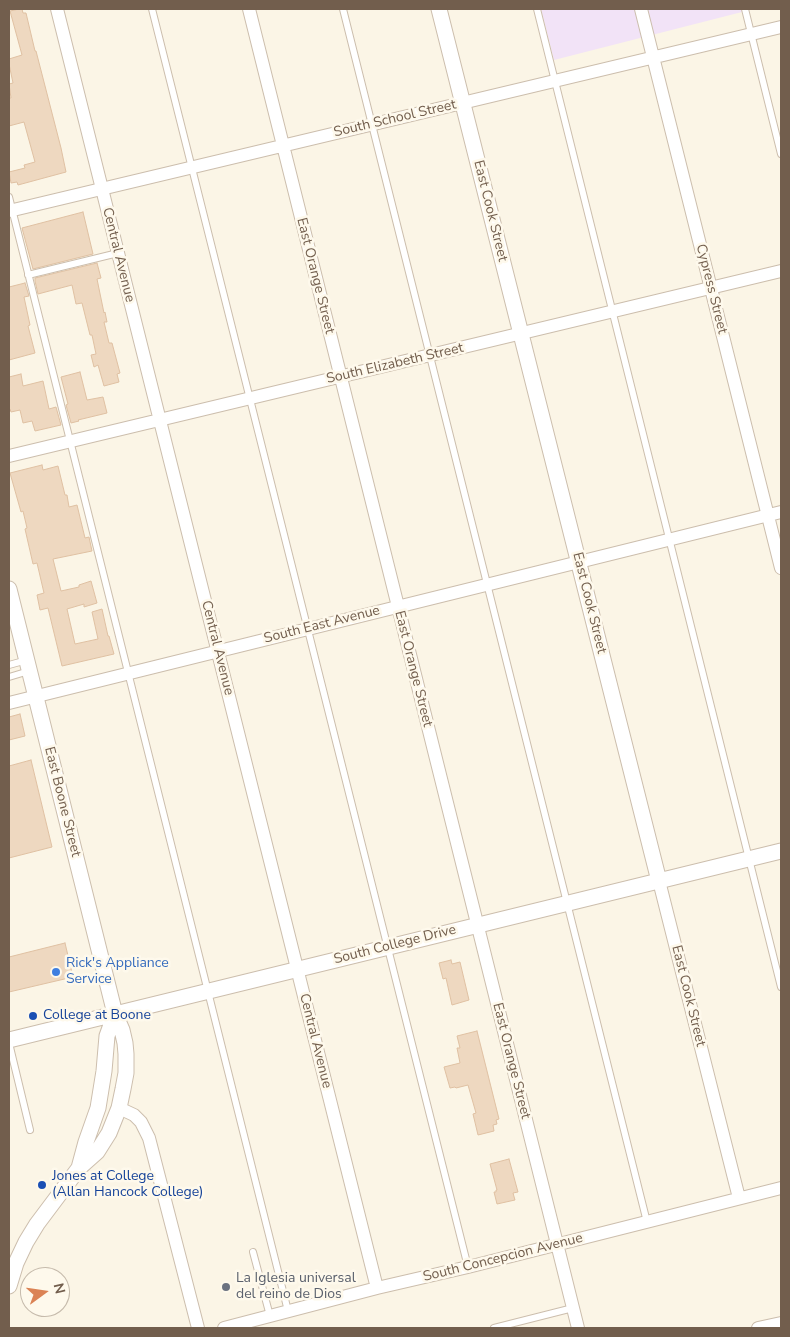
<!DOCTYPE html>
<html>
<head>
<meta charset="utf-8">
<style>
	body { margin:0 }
	#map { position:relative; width:790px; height:1337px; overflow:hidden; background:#fbf5e6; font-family:"Nunito Sans",sans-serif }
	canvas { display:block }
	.frame { position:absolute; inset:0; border:10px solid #725e4d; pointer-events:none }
	.north { position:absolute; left:20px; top:1267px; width:50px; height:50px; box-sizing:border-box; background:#fef9ec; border:1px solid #c6bbac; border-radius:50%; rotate:76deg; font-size:14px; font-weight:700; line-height:20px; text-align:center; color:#725e4d }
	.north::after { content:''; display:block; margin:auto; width:18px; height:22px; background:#db8355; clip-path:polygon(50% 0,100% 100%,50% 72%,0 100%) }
</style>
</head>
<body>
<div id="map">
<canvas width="790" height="1337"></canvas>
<div class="frame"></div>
<div class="north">N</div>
</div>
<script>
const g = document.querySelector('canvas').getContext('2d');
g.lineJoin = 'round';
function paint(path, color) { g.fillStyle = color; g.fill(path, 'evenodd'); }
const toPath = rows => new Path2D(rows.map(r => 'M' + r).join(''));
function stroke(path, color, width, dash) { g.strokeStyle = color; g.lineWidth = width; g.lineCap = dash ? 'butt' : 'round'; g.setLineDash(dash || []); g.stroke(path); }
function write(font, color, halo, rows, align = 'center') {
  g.font = font + ' "Nunito Sans",sans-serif'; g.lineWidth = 5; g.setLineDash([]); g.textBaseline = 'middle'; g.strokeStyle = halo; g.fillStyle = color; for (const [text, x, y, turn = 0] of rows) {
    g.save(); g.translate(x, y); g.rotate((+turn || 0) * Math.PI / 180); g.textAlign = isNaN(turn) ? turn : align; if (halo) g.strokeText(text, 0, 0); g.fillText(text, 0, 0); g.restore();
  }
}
const education = toPath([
	[541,9,741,9,742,12,554,60]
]);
const building = toPath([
	[19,9,22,9,23,13,26,13,35,51,36,51,61,148,66,172,18,185,17,182,11,183,9,172,25,168,24,165,35,162,24,122,9,126,9,98,11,98,9,84,13,83,9,64,9,59,22,55,10,11,19,9],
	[83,212,93,254,33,269,22,228,83,212],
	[97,263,101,278,97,279,104,313,105,312,107,322,104,322,109,343,112,343,120,373,117,374,119,382,104,386,98,365,94,367,91,355,96,354,92,335,90,335,82,303,76,304,72,285,38,294,35,281,35,278,97,263],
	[25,283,29,296,24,297,30,325,28,326,35,353,9,360,9,287,25,283],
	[80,372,87,400,103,397,107,413,78,420,79,421,71,423,66,405,68,404,61,377,80,372],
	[21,374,23,386,43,381,49,409,56,407,61,425,35,431,32,421,23,423,20,410,11,412,10,409,9,410,9,377,21,374],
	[42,465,43,470,58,466,65,495,67,495,69,507,77,505,85,538,89,537,92,551,53,559,61,591,79,587,79,585,91,581,97,603,84,607,84,604,67,609,75,644,98,639,92,612,102,609,108,636,109,636,114,654,62,666,48,608,40,610,37,595,44,593,37,563,33,564,25,529,27,528,23,511,21,512,10,473,42,465],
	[20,714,25,736,9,740,9,717,20,714],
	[31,760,52,847,9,858,9,766,31,760],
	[65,943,73,977,9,992,9,957,65,943],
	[451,960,452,964,460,962,469,1000,452,1005,446,978,443,979,439,963,451,960],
	[477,1031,499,1119,496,1120,497,1124,493,1125,494,1131,478,1135,473,1114,476,1113,468,1085,456,1088,455,1087,450,1088,444,1067,460,1063,457,1048,460,1048,457,1036,477,1031],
	[509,1159,518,1192,513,1193,515,1200,497,1204,494,1192,496,1192,496,1190,497,1190,490,1164,509,1159]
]);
const service = toPath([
	[152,9,468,1267],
	[343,9,647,1222],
	[537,9,781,987],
	[745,9,781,154],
	[9,197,288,1311],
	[28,275,118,253],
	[9,665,27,660],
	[9,677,29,671],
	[9,1043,30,1130],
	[253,1252,270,1316],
	[494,1328,573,1308]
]);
const minor = toPath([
	[57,9,377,1288],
	[249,9,578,1328],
	[641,9,781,568],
	[9,211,781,27],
	[9,456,781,271],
	[9,703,781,512],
	[659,881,739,1198],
	[119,1108,134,1115,141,1122,149,1138,198,1328],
	[224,1328,377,1288,468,1267,781,1188],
	[758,1328,781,1323]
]);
const tertiary = toPath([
	[439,9,659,881],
	[9,589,115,1014,122,1030,125,1043,126,1054,126,1073,123,1089,119,1108,109,1133,97,1152,79,1168,37,1224,26,1242,16,1263,9,1286],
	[9,1040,781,851],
	[79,1168,86,1142,98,1108,104,1071,107,1036,115,1014]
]);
const markers = [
	[56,972,5,"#3f7fe0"],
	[33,1016,5,"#1a4fb4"],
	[42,1185,5,"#1a4fb4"],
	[226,1287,5,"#6b7280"]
];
const streetNames = [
	["South School Street",395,119,-13],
	["East Cook Street",490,211,76],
	["Central Avenue",118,255,76],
	["East Orange Street",315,276,76],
	["Cypress Street",711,289,76],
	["South Elizabeth Street",395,364,-13],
	["East Cook Street",589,603,76],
	["South East Avenue",322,625,-14],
	["Central Avenue",217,648,76],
	["East Orange Street",413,669,76],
	["East Boone Street",62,802,76],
	["South College Drive",395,945,-14],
	["East Cook Street",688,996,76],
	["Central Avenue",315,1041,76],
	["East Orange Street",511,1061,76],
	["South Concepcion Avenue",503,1258,-14]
];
const shopNames = [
	["Rick's Appliance",66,964],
	["Service",66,980]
];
const transitNames = [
	["College at Boone",43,1016],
	["Jones at College",52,1177],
	["(Allan Hancock College)",52,1193]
];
const worshipNames = [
	["La Iglesia universal",236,1279],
	["del reino de Dios",236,1295]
];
paint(education, '#f2e3f7');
paint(building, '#eed8c0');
stroke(building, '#dfc0a2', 1);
stroke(service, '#ccbead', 8);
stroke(minor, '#ccbead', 14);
stroke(tertiary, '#ccbead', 17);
stroke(service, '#fff', 6);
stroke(minor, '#fff', 12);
stroke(tertiary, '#fff', 15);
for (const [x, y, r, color] of markers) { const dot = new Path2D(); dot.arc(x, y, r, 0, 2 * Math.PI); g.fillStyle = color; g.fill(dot); stroke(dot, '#fef9ec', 2); }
write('14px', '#725e4d', '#fef9ec', streetNames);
write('14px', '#366cbe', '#fef9ec', shopNames, 'left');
write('14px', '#164399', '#fef9ec', transitNames, 'left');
write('14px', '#5b616d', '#fef9ec', worshipNames, 'left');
</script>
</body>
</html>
